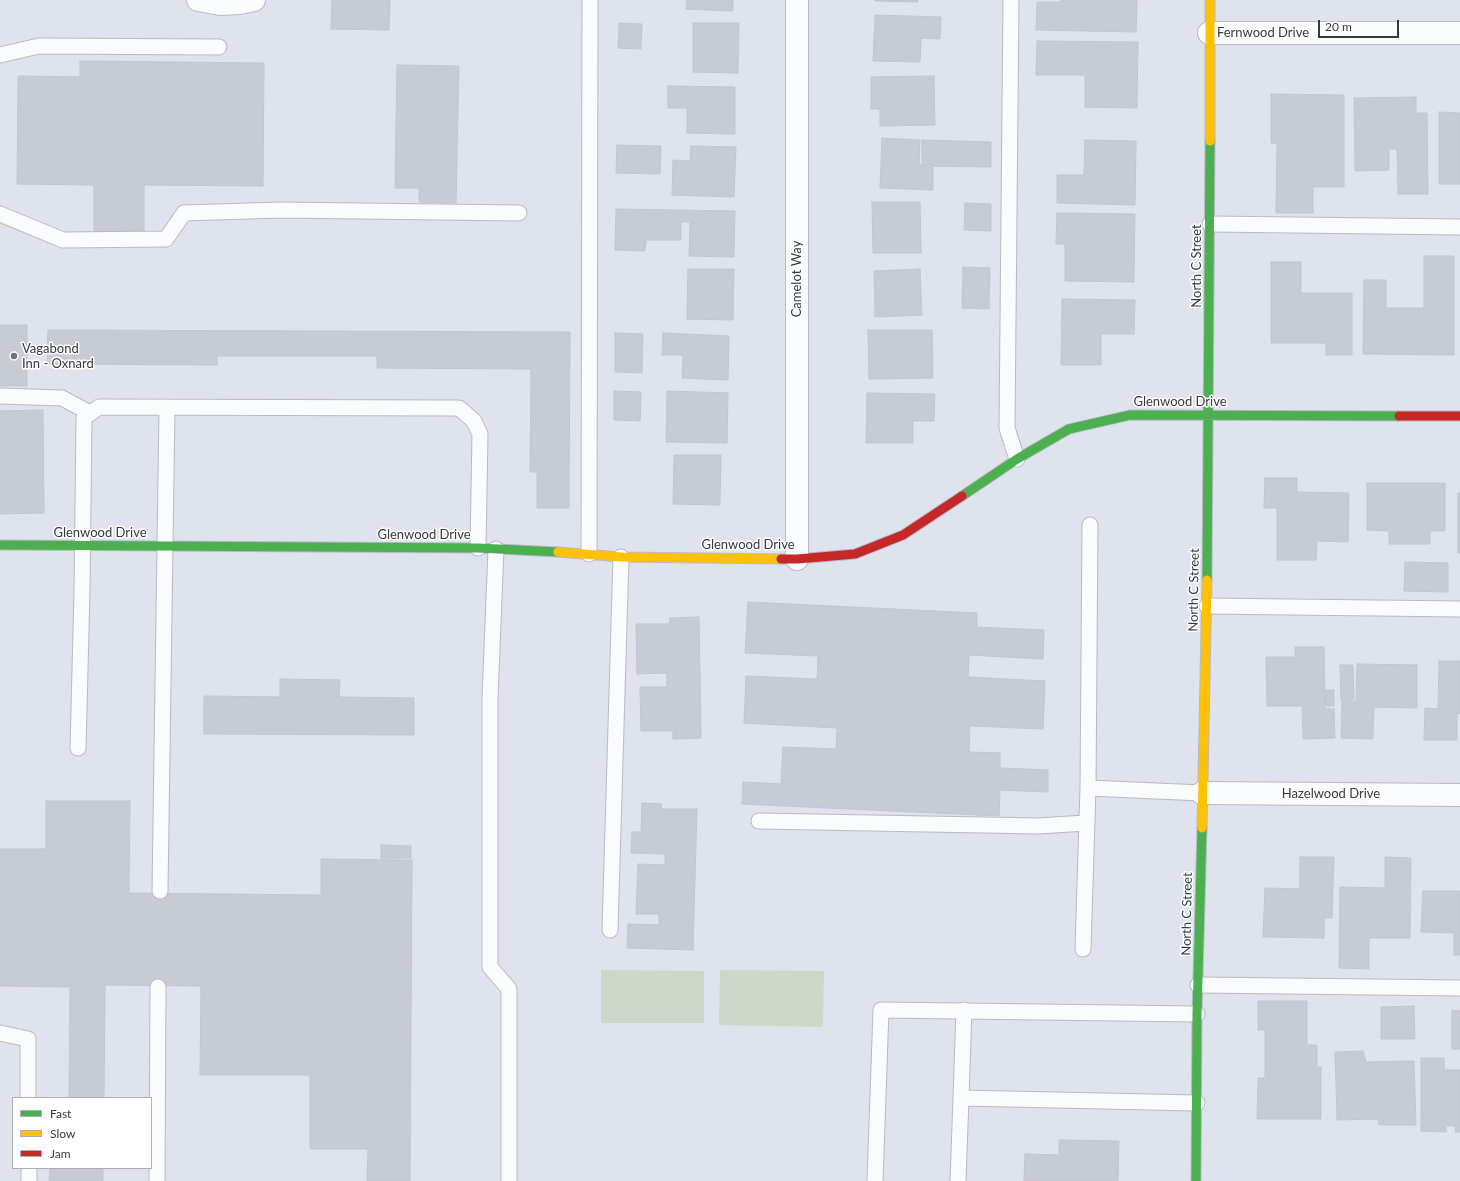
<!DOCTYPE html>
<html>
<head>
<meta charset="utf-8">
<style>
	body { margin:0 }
	#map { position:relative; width:1460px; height:1181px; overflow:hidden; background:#dee3ee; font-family:Lato,sans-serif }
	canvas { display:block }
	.legend { position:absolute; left:12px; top:1097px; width:140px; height:72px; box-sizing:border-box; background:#fff; border:1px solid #aeafb3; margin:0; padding:5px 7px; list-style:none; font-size:12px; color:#343840 }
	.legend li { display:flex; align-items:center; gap:8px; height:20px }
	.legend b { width:20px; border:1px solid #aeafb3 }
	.scale { position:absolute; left:1318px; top:20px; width:81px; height:18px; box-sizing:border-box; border:2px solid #343840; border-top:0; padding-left:5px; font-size:12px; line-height:14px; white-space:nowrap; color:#343840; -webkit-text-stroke:3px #fff; paint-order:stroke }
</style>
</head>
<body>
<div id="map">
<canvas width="1460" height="1181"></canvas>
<ul class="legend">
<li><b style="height:5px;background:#4caf50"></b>Fast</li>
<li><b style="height:5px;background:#ffc107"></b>Slow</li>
<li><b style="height:5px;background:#c62828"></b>Jam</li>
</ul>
<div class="scale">20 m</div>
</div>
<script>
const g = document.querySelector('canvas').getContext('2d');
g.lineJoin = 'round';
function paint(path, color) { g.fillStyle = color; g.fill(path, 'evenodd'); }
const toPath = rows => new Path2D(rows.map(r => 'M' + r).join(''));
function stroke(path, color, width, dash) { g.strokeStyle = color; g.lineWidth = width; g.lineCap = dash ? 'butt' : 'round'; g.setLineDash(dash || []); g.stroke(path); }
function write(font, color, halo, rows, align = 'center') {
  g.font = font + ' Lato,sans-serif'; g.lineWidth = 3; g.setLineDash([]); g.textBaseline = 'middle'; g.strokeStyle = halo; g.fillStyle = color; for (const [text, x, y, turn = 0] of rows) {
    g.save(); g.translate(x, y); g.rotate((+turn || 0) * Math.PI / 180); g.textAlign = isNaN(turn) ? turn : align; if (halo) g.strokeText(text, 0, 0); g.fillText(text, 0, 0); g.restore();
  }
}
const green = toPath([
	[601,970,704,971,704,1023,601,1023],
	[720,970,824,971,823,1027,719,1025]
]);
const building = toPath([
	[332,0,390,0,389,30,331,29,332,0],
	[687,0,733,0,733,11,686,9,687,0],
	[875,0,918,0,918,2,875,1,875,0],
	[1061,0,1137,0,1136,32,1036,30,1037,2,1061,2,1061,0],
	[875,15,941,17,940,39,921,38,920,62,873,61,875,15],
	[619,23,642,24,641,49,618,48,619,23],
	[693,23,739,23,738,73,693,72,693,23],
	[1037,41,1138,42,1137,108,1085,107,1085,75,1036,75,1037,41],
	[80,61,264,63,263,186,144,185,144,236,94,235,94,185,17,184,18,76,80,77,80,61],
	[397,65,459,66,456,203,419,202,419,188,395,188,397,65],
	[934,76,935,125,880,126,880,109,871,109,871,77,934,76],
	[668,86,735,87,735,134,687,133,687,108,668,108,668,86],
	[1271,94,1344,95,1344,187,1313,187,1313,213,1276,213,1277,143,1271,143,1271,94],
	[1416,97,1416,113,1427,113,1428,194,1398,194,1397,149,1389,149,1389,170,1355,171,1354,98,1416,97],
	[1439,112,1460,113,1460,184,1439,184,1439,112],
	[882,138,920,140,919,165,933,165,933,190,880,188,882,138],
	[922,140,991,142,991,167,922,166,922,140],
	[1085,140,1136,141,1135,205,1057,203,1057,175,1084,175,1085,140],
	[617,145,661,146,660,174,616,173,617,145],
	[691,146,736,147,734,197,672,195,673,160,690,161,691,146],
	[872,202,920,202,921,253,873,253,872,202],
	[965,203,991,204,991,231,964,230,965,203],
	[616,209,735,211,734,257,689,256,690,222,681,222,681,240,646,240,645,251,615,250,616,209],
	[1057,213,1135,214,1134,282,1065,281,1065,244,1056,244,1057,213],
	[1424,256,1454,256,1454,355,1363,354,1364,280,1386,280,1386,308,1424,308,1424,256],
	[1271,262,1301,262,1301,293,1352,293,1352,355,1326,355,1326,343,1271,343,1271,262],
	[963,267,990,268,989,309,962,308,963,267],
	[688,269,734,269,733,320,687,319,688,269],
	[920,269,922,315,875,317,874,271,920,269],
	[1062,299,1135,300,1134,334,1101,334,1101,365,1061,365,1062,299],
	[0,325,27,325,27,386,0,386,0,325],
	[48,330,570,332,569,508,537,508,537,472,530,472,531,369,377,368,377,356,217,356,217,365,47,364,48,330],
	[868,330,932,330,933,378,869,379,868,330],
	[615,333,643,334,642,373,615,372,615,333],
	[663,333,729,336,728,380,682,378,683,355,662,355,663,333],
	[614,391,641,392,640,421,614,420,614,391],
	[667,391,728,393,727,443,666,442,667,391],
	[867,393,935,394,934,421,913,421,913,443,866,443,867,393],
	[43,410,44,513,0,514,0,411,43,410],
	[674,455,721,455,720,505,673,504,674,455],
	[1265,478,1297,478,1297,492,1349,493,1348,542,1317,541,1316,560,1277,560,1277,508,1264,508,1265,478],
	[1367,483,1445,483,1445,531,1430,531,1430,544,1389,544,1389,531,1367,530,1367,483],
	[1458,493,1460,493,1460,553,1458,553,1458,493],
	[1405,562,1448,563,1448,592,1404,591,1405,562],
	[748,602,977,613,977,627,1044,630,1043,659,969,655,968,677,1045,681,1043,729,970,726,969,752,1000,753,1000,768,1048,770,1048,792,1000,790,999,816,742,804,743,782,781,784,783,747,836,749,837,728,744,723,746,676,817,679,818,656,745,653,748,602],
	[699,617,701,738,673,739,673,731,641,731,640,687,667,687,667,673,637,674,636,624,670,624,670,618,699,617],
	[1295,647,1324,647,1325,709,1334,709,1335,738,1303,739,1302,706,1267,706,1266,657,1295,657,1295,647],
	[1439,661,1460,661,1460,714,1457,713,1457,740,1424,740,1425,708,1438,709,1439,661],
	[1357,664,1417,665,1417,708,1374,707,1373,739,1341,738,1342,701,1356,702,1357,664],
	[1340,665,1353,665,1354,700,1341,700,1340,665],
	[280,679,340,680,339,697,414,698,414,735,204,734,204,696,280,697,280,679],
	[1325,690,1334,690,1334,706,1326,706,1325,690],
	[46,801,130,801,129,893,321,895,321,859,412,860,410,1181,367,1181,368,1149,310,1149,310,1075,200,1075,201,986,105,985,104,1098,69,1098,70,987,0,986,0,849,46,849,46,801],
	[642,803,662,804,661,809,697,809,693,950,627,948,628,924,659,925,659,914,636,914,638,864,665,865,665,854,631,853,632,832,641,832,642,803],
	[381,845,411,846,411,858,381,858,381,845],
	[1300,857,1334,857,1332,918,1324,918,1324,938,1263,937,1265,888,1300,889,1300,857],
	[1385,857,1411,858,1410,938,1369,938,1369,969,1339,968,1340,887,1385,888,1385,857],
	[1423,891,1460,891,1460,955,1454,955,1454,933,1421,932,1423,891],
	[1258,1001,1307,1001,1307,1045,1317,1045,1317,1067,1321,1067,1321,1119,1257,1119,1258,1078,1265,1078,1265,1030,1258,1030,1258,1001],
	[1414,1006,1415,1039,1381,1039,1381,1007,1414,1006],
	[1452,1010,1460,1011,1460,1049,1452,1049,1452,1010],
	[1363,1051,1366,1062,1414,1061,1416,1125,1379,1125,1378,1119,1337,1120,1335,1052,1363,1051],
	[1421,1058,1444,1058,1444,1070,1460,1070,1460,1132,1455,1132,1456,1126,1446,1126,1446,1132,1421,1131,1421,1058],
	[1059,1140,1119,1141,1118,1181,1024,1181,1025,1154,1059,1155,1059,1140],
	[50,1168,103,1168,103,1181,49,1181,50,1168]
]);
const lane = toPath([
	[1011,0,1007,428,1017,459],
	[0,55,39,46,219,47],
	[0,214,63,240,166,239,184,213,280,210,519,213],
	[1210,224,1460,227],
	[0,396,62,398,90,413],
	[496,549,490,698,490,967,509,989,509,1181],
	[589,554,590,0],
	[1207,606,1460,609],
	[78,748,82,591,84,418,99,407,459,408,474,421,480,434,478,548],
	[1088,788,1202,793],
	[759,821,1038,826,1086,823],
	[160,891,167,407],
	[610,930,621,557],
	[1083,949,1088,788,1090,525],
	[1198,985,1460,988],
	[0,1033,28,1039,28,1098],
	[961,1098,964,1010],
	[29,1168,29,1181],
	[157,1181,158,987],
	[875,1181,881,1010,1197,1014],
	[958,1181,961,1098,1197,1103]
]);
const street = toPath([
	[198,0,220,4,240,3,254,0],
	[797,0,797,559],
	[1209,33,1460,33],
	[1202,793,1460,795]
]);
const fast = toPath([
	[962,496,1017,459,1069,429,1130,415,1399,416],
	[0,545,478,548,558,552],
	[1207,580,1210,141],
	[1196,1181,1197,1014,1202,828]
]);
const slow = toPath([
	[1210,141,1210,0],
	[558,552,621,557,781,559],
	[1202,828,1207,580]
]);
const jam = toPath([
	[1399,416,1460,416],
	[781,559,797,559,855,554,903,535,962,496]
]);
const markers = [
	[14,356,4,"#70747d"]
];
const streetNames = [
	["Fernwood Drive",1263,33],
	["North C Street",1197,266,-90],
	["Camelot Way",797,279,-90],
	["Glenwood Drive",1180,402],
	["Glenwood Drive",100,533],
	["Glenwood Drive",424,535],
	["Glenwood Drive",748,545],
	["North C Street",1194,590,-89],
	["Hazelwood Drive",1331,794],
	["North C Street",1187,914,-89]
];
const poiNames = [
	["Vagabond",22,349],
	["Inn - Oxnard",22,364]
];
paint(green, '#cfd7c9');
paint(building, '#c7cbd4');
stroke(building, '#c0c5ce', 1);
stroke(lane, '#b6bac3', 17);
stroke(street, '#b6bac3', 24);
stroke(fast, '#b6bac3', 11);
stroke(slow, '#b6bac3', 11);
stroke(jam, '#b6bac3', 11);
stroke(lane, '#fafbfc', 15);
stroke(street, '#fafbfc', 22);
stroke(fast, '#4caf50', 9);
stroke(slow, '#ffc107', 9);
stroke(jam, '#c62828', 9);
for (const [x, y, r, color] of markers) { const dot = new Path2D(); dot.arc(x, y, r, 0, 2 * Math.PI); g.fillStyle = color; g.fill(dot); stroke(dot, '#fff', 1.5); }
write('13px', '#343840', '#fff', streetNames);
write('13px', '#343840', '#fff', poiNames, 'left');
</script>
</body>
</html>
